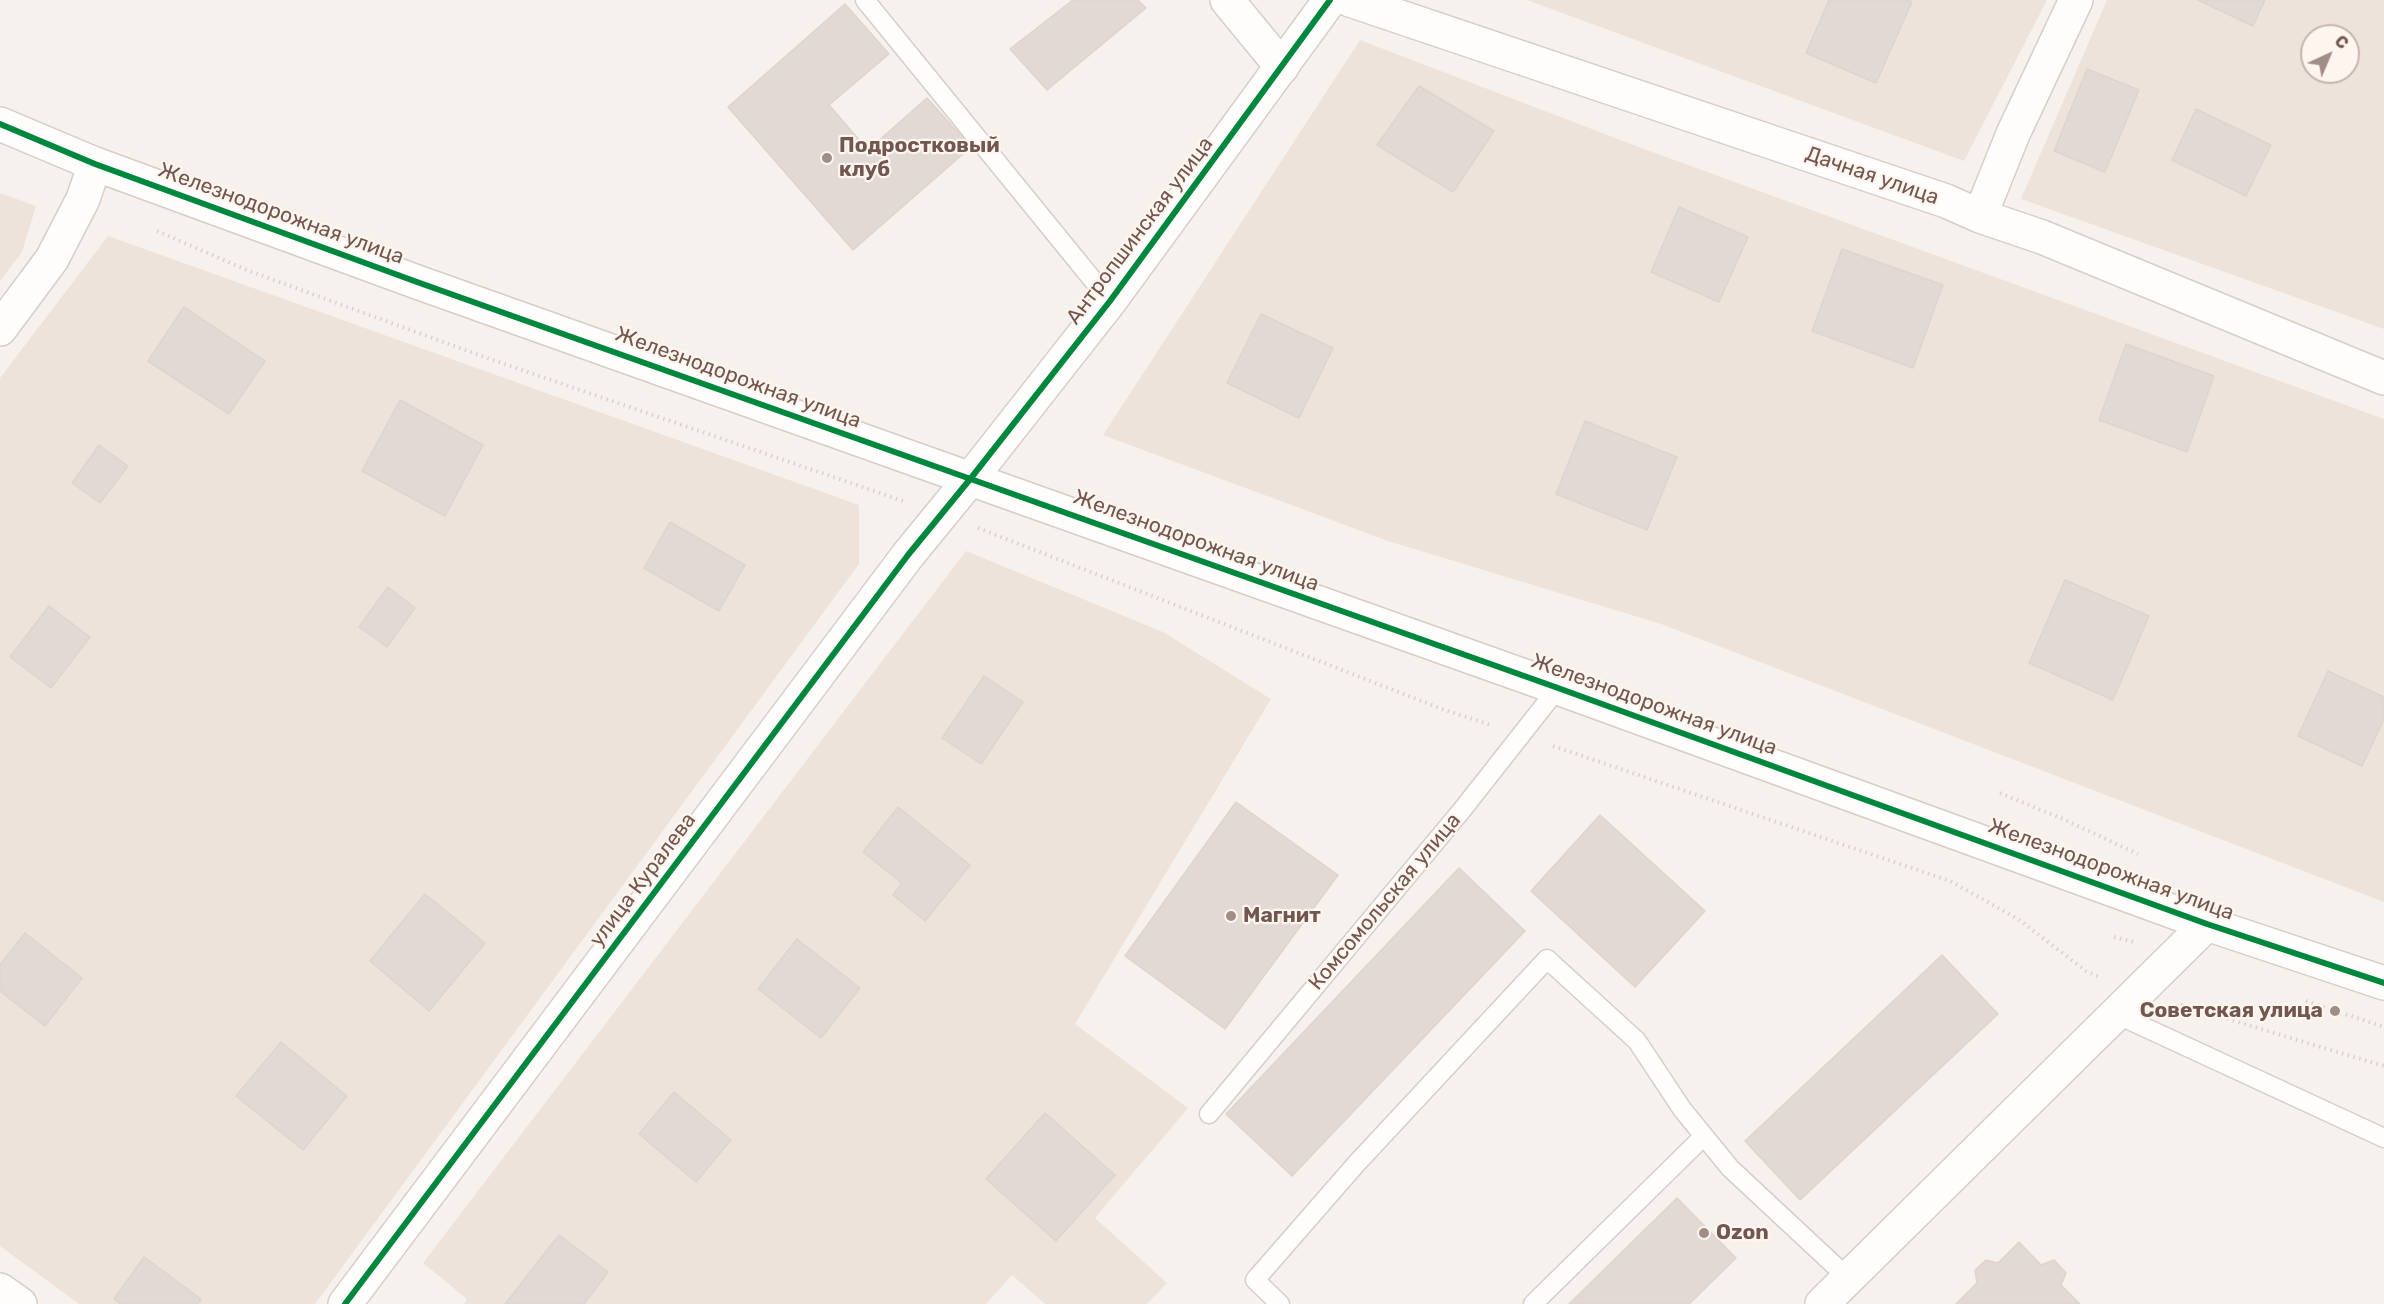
<!DOCTYPE html>
<html>
<head>
<meta charset="utf-8">
<style>
	body { margin:0 }
	#map { position:relative; width:2384px; height:1304px; overflow:hidden; background:#f6f1ec; font-family:Rubik,sans-serif }
	canvas { display:block }
	.north { position:absolute; left:2300px; top:24px; width:60px; height:60px; box-sizing:border-box; background:#fdf5ee; border:2px solid #c5b6ae; border-radius:50%; rotate:44deg; font-size:16px; font-weight:700; line-height:24px; text-align:center; color:#71574f }
	.north::after { content:''; display:block; margin:auto; width:21px; height:27px; background:#a08d86; clip-path:polygon(50% 0,100% 100%,50% 72%,0 100%) }
</style>
</head>
<body>
<div id="map">
<canvas width="2384" height="1304"></canvas>
<div class="north">С</div>
</div>
<script>
const g = document.querySelector('canvas').getContext('2d');
g.lineJoin = 'round';
function paint(path, color) { g.fillStyle = color; g.fill(path, 'evenodd'); }
const toPath = rows => new Path2D(rows.map(r => 'M' + r).join(''));
function stroke(path, color, width, dash) { g.strokeStyle = color; g.lineWidth = width; g.lineCap = dash ? 'butt' : 'round'; g.setLineDash(dash || []); g.stroke(path); }
function write(font, color, halo, rows, align = 'center') {
  g.font = font + ' Rubik,sans-serif'; g.lineWidth = 4.5; g.setLineDash([]); g.textBaseline = 'middle'; g.strokeStyle = halo; g.fillStyle = color; for (const [text, x, y, turn = 0] of rows) {
    g.save(); g.translate(x, y); g.rotate((+turn || 0) * Math.PI / 180); g.textAlign = isNaN(turn) ? turn : align; if (halo) g.strokeText(text, 0, 0); g.fillText(text, 0, 0); g.restore();
  }
}
const residential = toPath([
	[1527,0,2047,0,1964,161],
	[2107,0,2384,0,2384,329,2021,199],
	[2312,36,2348,36,2348,72,2312,72],
	[1360,40,1636,146,2384,419,2384,902,1661,624,1388,541,1103,435],
	[0,193,36,206,22,252,0,281],
	[108,236,859,505,859,564,315,1304,79,1304,0,1246,0,378],
	[966,551,1163,632,1271,699,1075,1024,1188,1108,1095,1218,1167,1283,1147,1304,1045,1304,1012,1275,986,1304,464,1304,467,1299,423,1263]
]);
const building = toPath([
	[1073,0,1138,0,1146,8,1047,90,1010,49,1073,0],
	[1829,0,1907,0,1912,2,1876,83,1806,53,1829,0],
	[2198,0,2265,0,2253,26,2198,0],
	[845,4,889,54,829,105,868,150,927,98,971,147,853,250,728,107,845,4],
	[2087,69,2139,90,2105,172,2054,151,2087,69],
	[1419,86,1494,131,1453,192,1377,145,1419,86],
	[2196,109,2271,145,2246,196,2172,160,2196,109],
	[1679,207,1748,237,1719,302,1651,272,1679,207],
	[1842,249,1943,285,1913,368,1812,331,1842,249],
	[184,307,265,361,229,414,148,361,184,307],
	[1261,314,1333,348,1299,418,1227,383,1261,314],
	[2126,344,2214,376,2187,452,2099,420,2126,344],
	[400,400,483,445,445,516,362,471,400,400],
	[1585,421,1677,457,1647,530,1556,494,1585,421],
	[99,445,128,466,100,503,72,483,99,445],
	[670,522,745,565,719,611,644,568,670,522],
	[2065,580,2149,616,2113,700,2029,663,2065,580],
	[388,587,415,608,387,647,359,627,388,587],
	[49,606,90,637,51,688,10,657,49,606],
	[2328,671,2384,697,2384,719,2362,766,2298,736,2328,671],
	[984,676,1023,702,981,764,942,738,984,676],
	[1236,802,1338,875,1225,1029,1125,956,1236,802],
	[898,807,970,865,925,921,893,895,902,883,863,852,898,807],
	[1600,815,1705,911,1635,987,1531,891,1600,815],
	[1459,868,1525,931,1292,1176,1226,1114,1459,868],
	[425,894,485,943,429,1011,370,961,425,894],
	[25,933,82,978,45,1026,0,991,0,965,25,933],
	[797,939,860,988,821,1038,758,989,797,939],
	[1942,955,1998,1014,1800,1200,1745,1141,1942,955],
	[281,1042,347,1096,303,1150,236,1096,281,1042],
	[674,1092,731,1140,696,1182,639,1134,674,1092],
	[1045,1113,1115,1175,1056,1241,986,1179,1045,1113],
	[1677,1198,1736,1258,1689,1304,1569,1304,1677,1198],
	[559,1235,608,1272,584,1304,505,1304,559,1235],
	[2019,1242,2041,1265,2054,1260,2066,1273,2061,1285,2080,1304,1956,1304,1977,1283,1975,1270,1986,1260,1998,1263,2019,1242],
	[144,1257,201,1299,198,1304,121,1304,114,1299,144,1257]
]);
const path = toPath([
	[157,231,249,271,490,359,903,501],
	[978,528,1442,709,1491,725],
	[1553,746,1950,881,2018,919,2086,971,2100,977],
	[2000,793,2063,819,2138,854],
	[2114,937,2134,942],
	[2306,1001,2384,1027],
	[2181,1005,2384,1066]
]);
const lane = toPath([
	[865,0,1110,301],
	[2116,1014,2384,1138],
	[1209,1114,1462,810,1558,688],
	[1280,1304,1255,1280,1357,1163,1547,959,1637,1041,1682,1109,1730,1168,1848,1278],
	[1533,1304,1704,1136]
]);
const street = toPath([
	[1227,0,1282,67],
	[1350,0,1946,201,1980,216,2042,237,2384,378],
	[1980,216,2013,134,2076,0],
	[0,329,52,259,83,199,95,164],
	[0,1290,20,1304],
	[345,1304,908,555,971,478],
	[1822,1304,2207,924]
]);
const secondary = toPath([
	[0,124,95,164,417,282,1558,688,2207,924,2384,983],
	[971,478,1110,301,1330,0]
]);
const cycleway = toPath([
	[0,124,95,164,417,282,1558,688,2207,924,2384,983],
	[345,1304,908,555,971,478,1110,301,1330,0]
]);
const markers = [
	[827,158,6,"#a08d86"],
	[1231,916,6,"#a08d86"],
	[2335,1011,6,"#a08d86"],
	[1704,1233,6,"#a08d86"]
];
const poiNames = [
	["Подростковый",839,146],
	["клуб",839,170],
	["Магнит",1243,916],
	["Советская улица",2323,1011,"right"],
	["Ozon",1716,1233]
];
const streetNames = [
	["Дачная улица",1872,176,19],
	["Железнодорожная улица",281,214,20],
	["Антропшинская улица",1140,231,-53],
	["Железнодорожная улица",738,378,20],
	["Железнодорожная улица",1196,541,20],
	["Железнодорожная улица",1654,705,20],
	["Железнодорожная улица",2111,870,20],
	["улица Куралева",643,880,-53],
	["Комсомольская улица",1385,902,-50]
];
paint(residential, '#eee3db');
paint(building, '#e2d9d4');
stroke(building, '#ded4cf', 1.5);
stroke(lane, '#d5ceca', 21);
stroke(street, '#d5ceca', 36);
stroke(secondary, '#d5cdc8', 36);
stroke(path, '#d9d1cf', 4, [1.5, 4.5]);
stroke(lane, '#fefdfc', 18);
stroke(street, '#fefdfc', 33);
stroke(secondary, '#fefdfc', 33);
stroke(cycleway, '#00873e', 6);
for (const [x, y, r, color] of markers) { const dot = new Path2D(); dot.arc(x, y, r, 0, 2 * Math.PI); g.fillStyle = color; g.fill(dot); stroke(dot, '#fdf5ee', 2); }
write('bold 21px', '#71574f', '#fdf5ee', poiNames, 'left');
write('21px', '#71574f', '#fdf5ee', streetNames);
</script>
</body>
</html>
